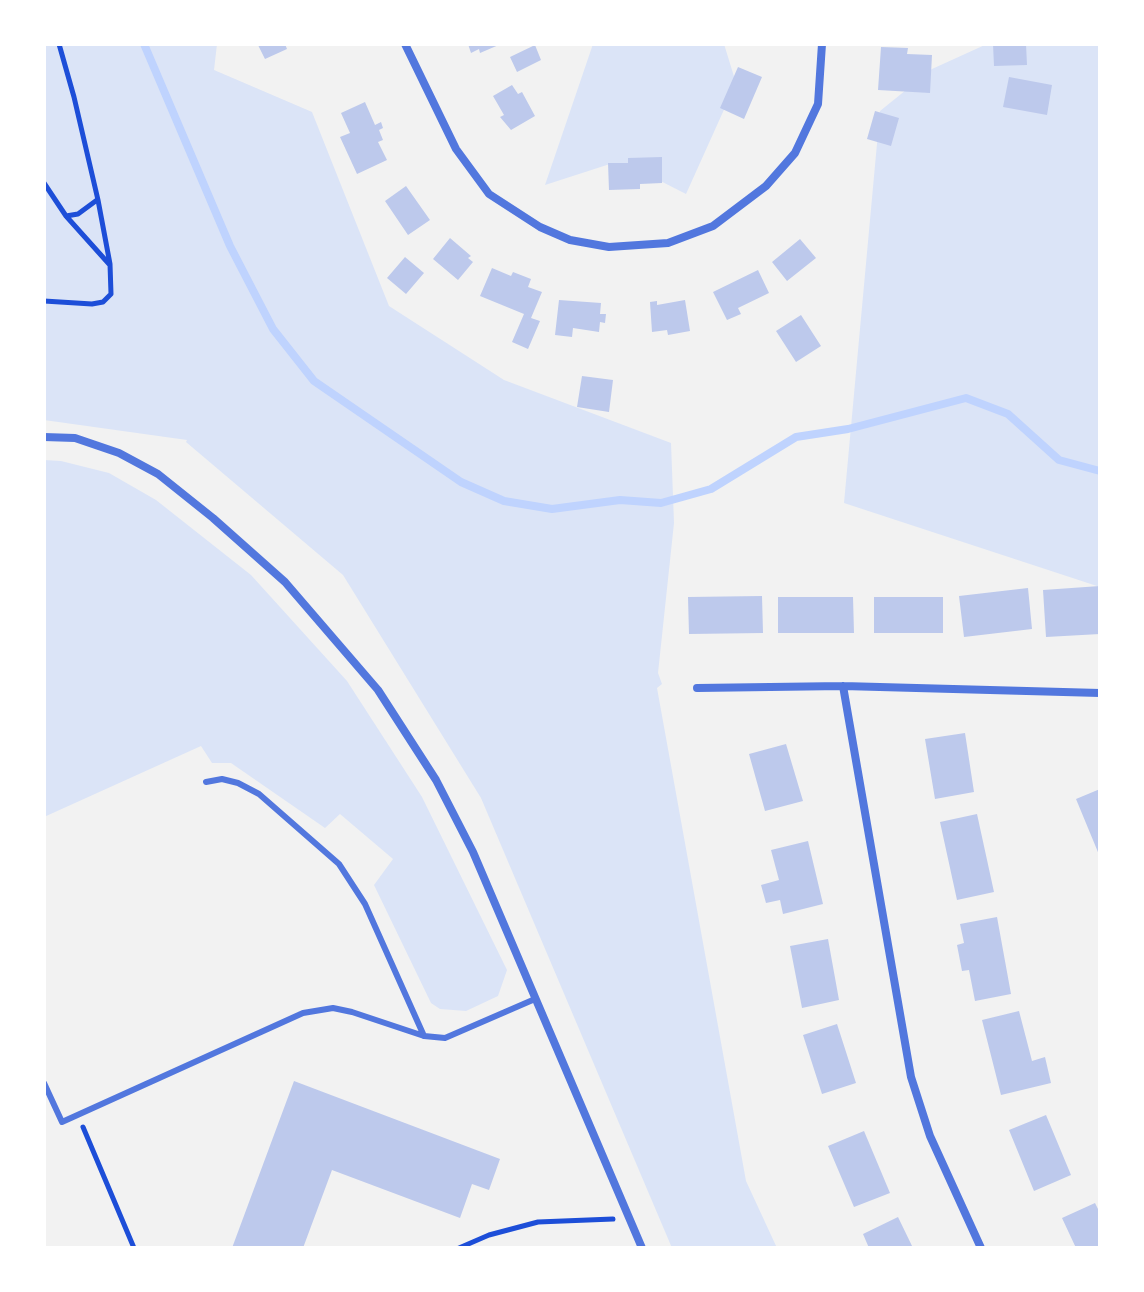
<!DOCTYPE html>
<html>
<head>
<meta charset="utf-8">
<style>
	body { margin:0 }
	#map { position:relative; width:1144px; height:1292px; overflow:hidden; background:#f2f2f2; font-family:"Varela Round",sans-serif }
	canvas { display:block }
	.frame { position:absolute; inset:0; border:46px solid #fff; pointer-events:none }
</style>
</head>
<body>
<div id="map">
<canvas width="1144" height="1292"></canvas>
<div class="frame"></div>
</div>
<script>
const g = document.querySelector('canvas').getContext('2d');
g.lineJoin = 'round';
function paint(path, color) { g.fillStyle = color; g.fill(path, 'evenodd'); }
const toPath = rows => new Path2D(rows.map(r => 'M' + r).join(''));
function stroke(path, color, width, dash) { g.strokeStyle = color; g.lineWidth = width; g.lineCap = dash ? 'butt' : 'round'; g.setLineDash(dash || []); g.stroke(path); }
const green = toPath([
	[44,44,217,44,214,70,312,112,389,306,504,380,671,443,674,523,658,673,662,684,657,688,746,1181,777,1248,672,1248,481,798,343,575,186,442,187,440,44,420],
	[593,44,724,44,736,83,686,194,635,168,613,163,545,185],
	[987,44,1100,44,1100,587,844,503,880,111,932,69],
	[44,460,61,461,109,473,156,500,251,575,347,681,422,797,507,970,498,996,466,1011,440,1009,431,1003,374,885,393,859,340,814,325,828,231,763,212,763,201,746,44,817]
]);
const stream = toPath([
	[144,44,230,246,273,329,314,381,461,482,504,501,552,509,620,500,661,503,711,489,796,437,848,429,966,398,1008,414,1059,460,1100,471]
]);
const building = toPath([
	[260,44,285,44,287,49,265,59,258,45],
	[468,44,501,44,480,53,479,49,471,53],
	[993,44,1026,44,1027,65,994,66],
	[535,45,541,60,517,72,510,57],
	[881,47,908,48,907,54,932,55,930,93,878,90],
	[738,67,762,77,744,119,720,108],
	[1009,77,1052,85,1047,115,1003,107],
	[512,85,518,94,522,92,535,116,511,130,500,117,504,115,493,96],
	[365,102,375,125,381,122,383,128,379,130,383,140,378,142,387,160,357,174,340,137,350,133,341,113],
	[875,111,899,118,891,146,867,139],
	[662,157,662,183,640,184,640,189,609,190,608,163,628,163,628,158],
	[406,186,430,220,408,235,385,201],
	[450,238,471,256,468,258,473,262,458,280,433,259],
	[800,239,816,258,787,281,772,262],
	[405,257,424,273,406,294,387,278],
	[492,268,511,276,513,272,531,279,528,287,542,292,531,318,540,321,528,349,512,342,524,314,480,296],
	[758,270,769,293,738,308,741,314,727,320,713,292],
	[559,300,601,303,600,314,606,314,605,323,600,322,599,332,573,328,572,337,555,335],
	[685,300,690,331,668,335,667,330,652,332,650,302,657,301,657,305],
	[801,315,821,346,796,362,776,331],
	[582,376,613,380,609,412,577,407],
	[1100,586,1100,634,1046,637,1043,590],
	[1028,588,1032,629,964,637,959,596],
	[762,596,763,633,689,634,688,597],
	[778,597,853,597,854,633,778,633],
	[874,597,943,597,943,633,874,633],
	[965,733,974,792,935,799,925,739],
	[786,744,803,801,765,811,749,754],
	[1100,789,1100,857,1076,799],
	[977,814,994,892,957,900,940,822],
	[808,841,823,904,783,914,780,900,766,903,761,885,779,880,771,850],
	[997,917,1011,994,975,1001,969,970,962,971,957,945,964,943,960,924],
	[828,939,839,1000,802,1008,790,946],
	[1019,1011,1032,1061,1045,1057,1051,1083,1001,1095,982,1020],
	[837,1024,856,1083,822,1094,803,1035],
	[294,1081,500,1159,489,1190,472,1184,460,1218,332,1170,303,1248,232,1248],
	[1046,1115,1071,1175,1034,1191,1009,1130],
	[864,1131,890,1193,854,1207,828,1146],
	[1095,1203,1100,1213,1100,1248,1076,1248,1062,1218],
	[898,1217,913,1248,869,1248,863,1234]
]);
const path = toPath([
	[44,183,66,216,109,264],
	[66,216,78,214,97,200],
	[44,301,92,304,103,302,111,294,110,264,98,200,74,97,59,44],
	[83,1127,134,1248],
	[459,1248,489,1235,538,1222,613,1219]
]);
const service = toPath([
	[206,782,222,779,238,783,259,794,339,864,365,904,424,1036],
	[44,1083,62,1122,303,1013,333,1008,352,1012,424,1036,445,1038,535,999]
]);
const minor = toPath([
	[405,44,456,149,489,194,540,227,570,240,609,247,668,243,713,226,766,186,795,153,818,104,822,44],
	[44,437,75,438,119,453,158,474,213,518,285,582,378,690,436,780,473,852,642,1248],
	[843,686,911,1077,930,1136,981,1248],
	[697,688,843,686,1100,693]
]);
paint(green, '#dbe4f7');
stroke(stream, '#bfd3fe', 8);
paint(building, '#bdc9ec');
stroke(path, '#1d4ed8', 5);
stroke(service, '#5277de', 6);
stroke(minor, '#5277de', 8);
</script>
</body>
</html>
